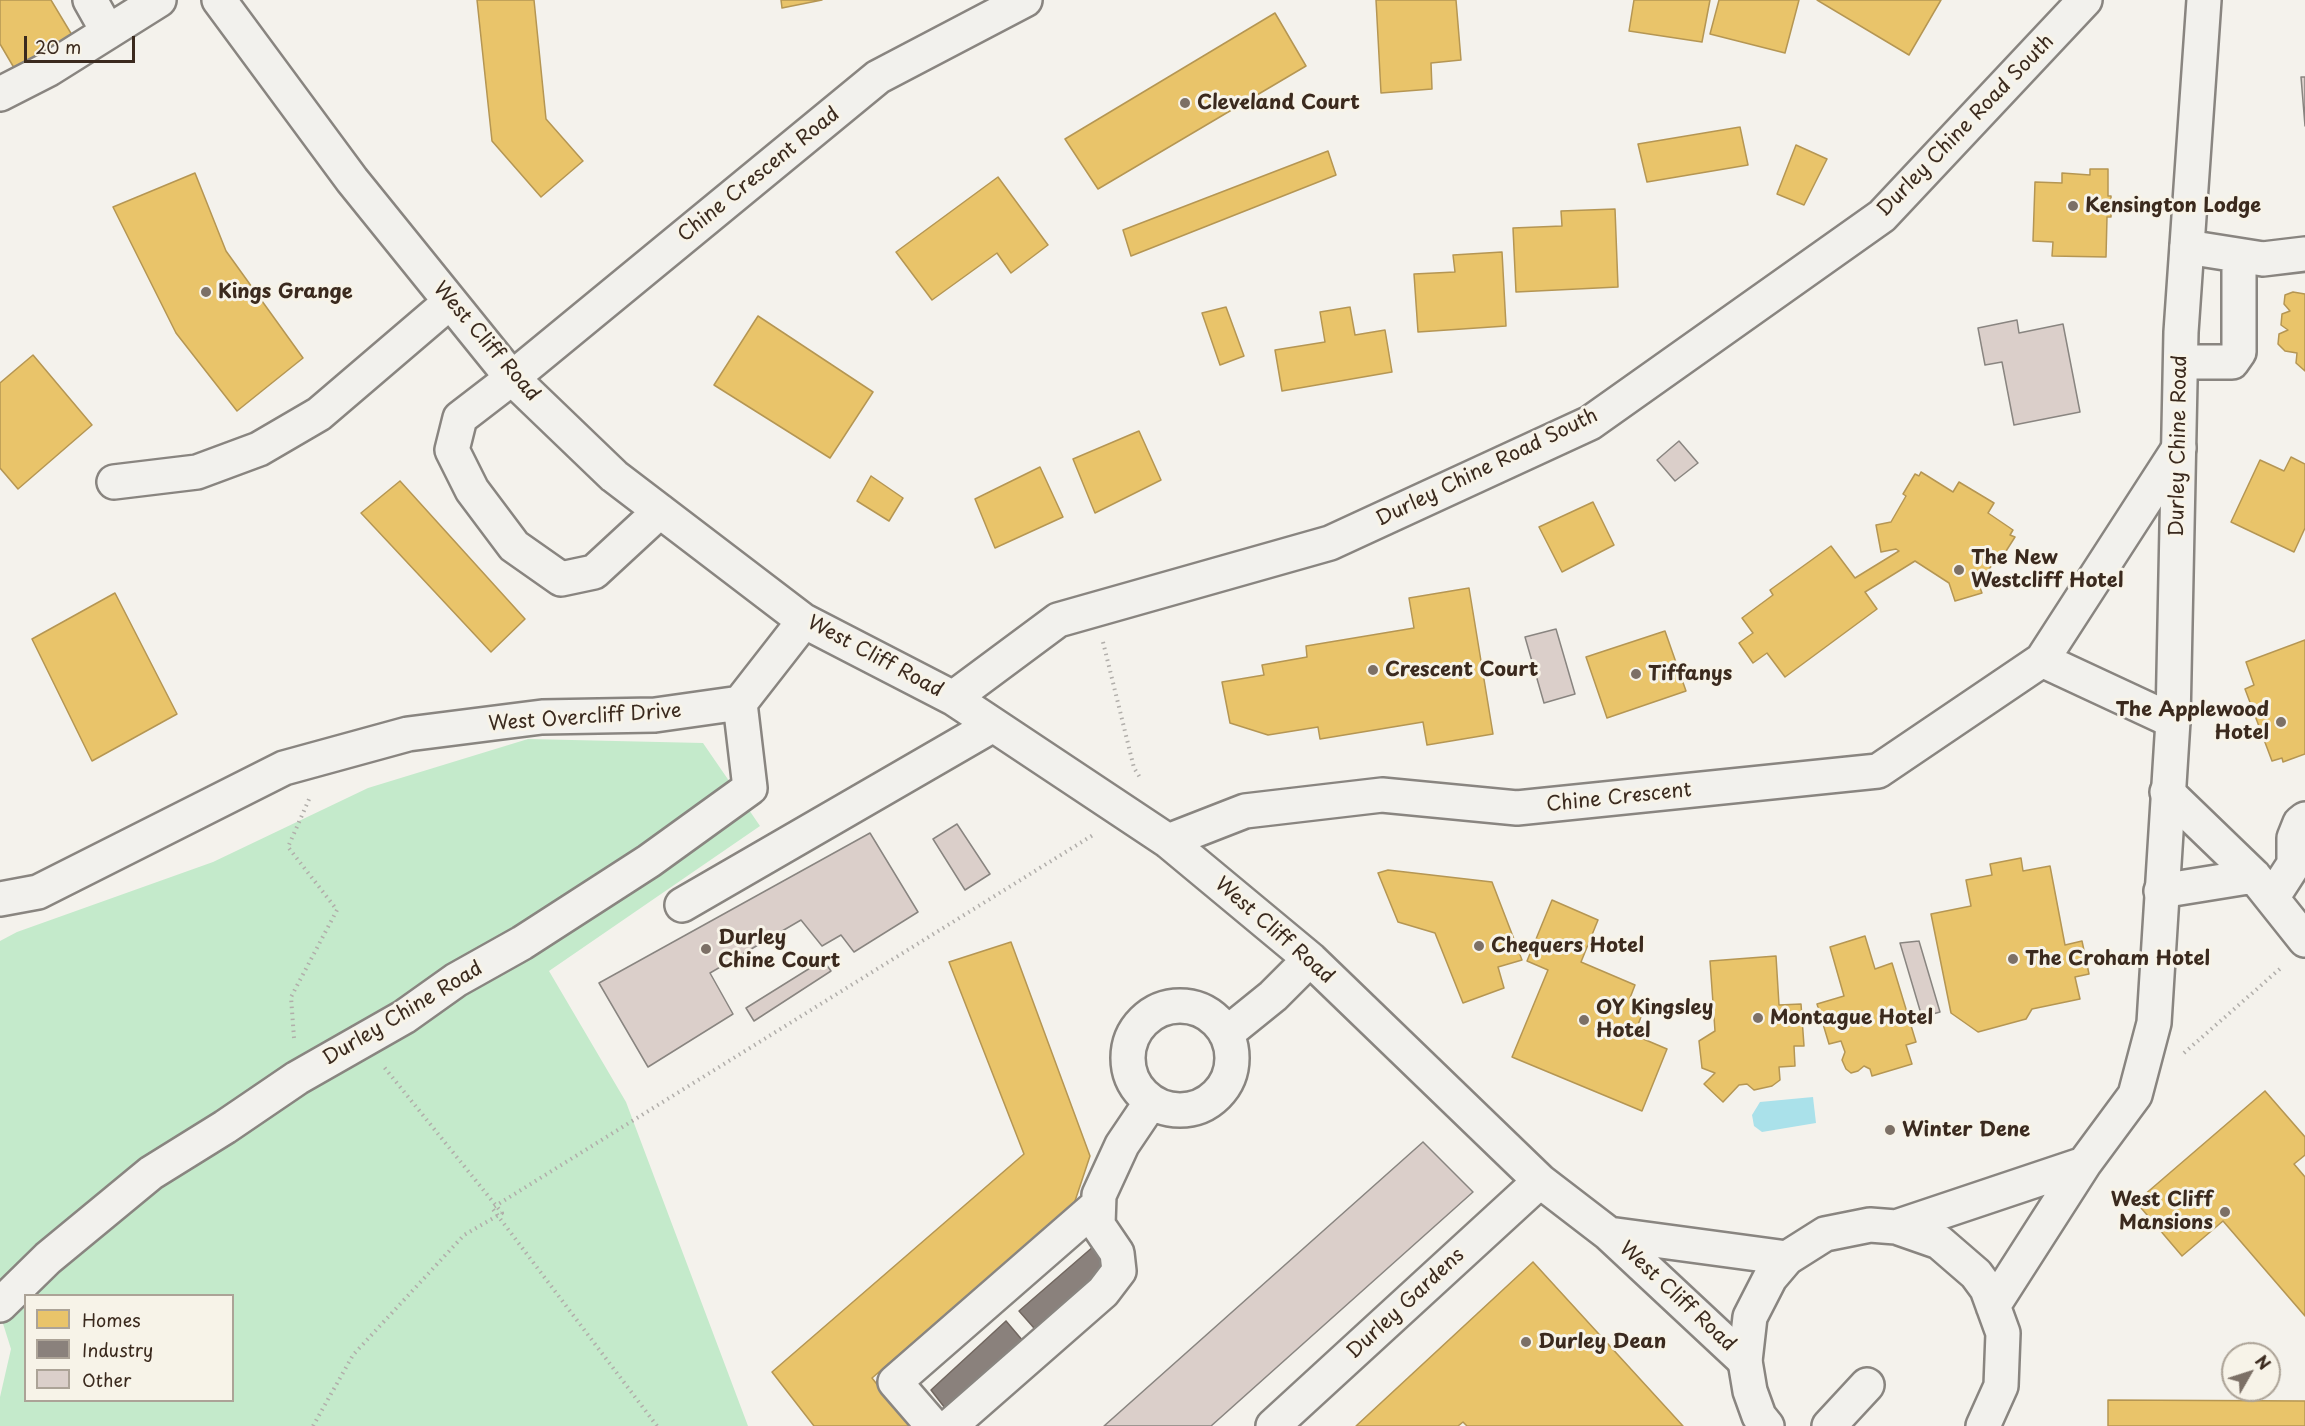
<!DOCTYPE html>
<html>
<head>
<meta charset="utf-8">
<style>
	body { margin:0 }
	#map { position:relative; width:2305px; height:1426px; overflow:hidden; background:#f4f2ec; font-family:"Playpen Sans",sans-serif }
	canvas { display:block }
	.legend { position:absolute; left:24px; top:1294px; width:210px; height:108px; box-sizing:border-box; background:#f7f3e8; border:2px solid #aca397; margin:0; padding:8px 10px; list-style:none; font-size:18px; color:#3b2a1e }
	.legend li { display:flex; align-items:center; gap:12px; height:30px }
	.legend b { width:30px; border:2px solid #aca397 }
	.north { position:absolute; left:2221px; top:1342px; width:60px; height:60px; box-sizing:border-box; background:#f7f3e8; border:2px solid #aca397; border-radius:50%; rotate:51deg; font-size:16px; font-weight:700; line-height:24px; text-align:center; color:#3b2a1e }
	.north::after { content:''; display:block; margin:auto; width:21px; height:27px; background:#7c7066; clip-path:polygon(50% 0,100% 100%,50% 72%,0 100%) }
	.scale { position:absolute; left:24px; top:36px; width:111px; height:27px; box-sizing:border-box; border:3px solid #3b2a1e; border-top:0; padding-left:8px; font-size:18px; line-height:21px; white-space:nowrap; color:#3b2a1e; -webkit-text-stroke:4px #f7f3e8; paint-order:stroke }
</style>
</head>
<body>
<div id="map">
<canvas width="2305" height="1426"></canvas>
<ul class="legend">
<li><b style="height:16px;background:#e9c46a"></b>Homes</li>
<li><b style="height:16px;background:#8a817c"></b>Industry</li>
<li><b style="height:16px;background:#dbcfca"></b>Other</li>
</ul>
<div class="north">N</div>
<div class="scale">20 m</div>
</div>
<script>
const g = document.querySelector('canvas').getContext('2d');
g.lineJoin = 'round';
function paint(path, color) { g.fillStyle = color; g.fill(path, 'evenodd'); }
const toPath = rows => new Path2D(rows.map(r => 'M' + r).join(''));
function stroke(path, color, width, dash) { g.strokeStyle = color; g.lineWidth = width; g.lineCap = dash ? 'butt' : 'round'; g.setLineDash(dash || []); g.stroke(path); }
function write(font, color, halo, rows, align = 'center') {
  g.font = font + ' "Playpen Sans",sans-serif'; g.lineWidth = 6; g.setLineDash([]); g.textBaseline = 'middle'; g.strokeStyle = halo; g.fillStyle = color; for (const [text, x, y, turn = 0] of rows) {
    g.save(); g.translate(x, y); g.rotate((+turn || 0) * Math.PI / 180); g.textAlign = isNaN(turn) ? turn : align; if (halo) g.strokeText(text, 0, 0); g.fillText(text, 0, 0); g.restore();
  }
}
const green = toPath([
	[528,739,703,743,760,826,549,971,626,1102,748,1426,0,1426,0,1397,11,1349,0,1314,0,941,17,932,213,862,368,788],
	[26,1296,232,1296,232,1400,26,1400]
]);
const water = toPath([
	[1813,1097,1816,1123,1762,1132,1754,1126,1752,1115,1760,1102]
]);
const homes = toPath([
	[0,0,51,0,78,45,20,78,0,44,0,0],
	[477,0,534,0,546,119,583,161,541,197,492,141,477,0],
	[781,0,822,0,782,8,781,0],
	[1376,0,1456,0,1461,60,1431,63,1432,89,1381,93,1376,0],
	[1634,0,1710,0,1702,42,1629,31,1634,0],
	[1719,0,1799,0,1785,53,1710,34,1719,0],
	[1817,0,1941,0,1909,55,1817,0],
	[1275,13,1306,66,1098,189,1065,139,1275,13],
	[1740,127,1748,165,1647,182,1638,144,1740,127],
	[1796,145,1827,159,1804,205,1777,194,1796,145],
	[1328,151,1336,175,1131,256,1123,230,1328,151],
	[2090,169,2108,169,2108,196,2111,196,2111,217,2107,217,2106,257,2052,256,2053,242,2033,241,2035,182,2062,183,2062,173,2090,175,2090,169],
	[195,173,226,251,303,358,237,411,176,333,113,207,195,173],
	[998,177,1048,245,1011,273,997,253,932,300,896,252,998,177],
	[1615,209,1618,287,1516,292,1513,228,1562,226,1561,211,1615,209],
	[1502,252,1506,326,1418,332,1414,274,1455,272,1453,255,1502,252],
	[2293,292,2305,294,2305,371,2296,363,2297,353,2285,351,2278,344,2279,334,2288,330,2281,325,2282,314,2290,311,2284,304,2285,295,2293,292],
	[1226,307,1244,356,1220,365,1202,313,1226,307],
	[1350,307,1355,335,1385,330,1392,372,1282,391,1275,350,1325,342,1320,312,1350,307],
	[758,316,873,392,830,458,714,385,758,316],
	[33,355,92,425,18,489,0,468,0,383,33,355],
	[1139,431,1161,480,1095,513,1073,459,1139,431],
	[2291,457,2305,464,2305,528,2294,552,2231,522,2260,460,2284,471,2291,457],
	[1040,467,1063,517,995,548,975,499,1040,467],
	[1921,472,1953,492,1959,482,1994,503,1988,513,2013,530,2010,535,2015,537,2001,559,1997,557,1979,585,1982,593,1955,601,1949,583,1915,561,1865,592,1877,609,1785,677,1767,653,1753,663,1739,643,1753,633,1742,618,1773,595,1770,590,1831,546,1855,578,1899,551,1896,549,1881,552,1876,525,1891,522,1906,496,1903,494,1915,474,1919,476,1921,472],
	[871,476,903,498,889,521,857,501,871,476],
	[400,481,525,619,491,652,361,513,400,481],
	[1593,502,1614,545,1562,572,1539,527,1593,502],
	[1469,588,1493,734,1427,745,1423,722,1320,739,1318,727,1268,735,1230,723,1222,682,1264,675,1262,665,1307,657,1306,646,1414,628,1409,598,1469,588],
	[115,593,177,714,92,761,32,639,115,593],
	[1665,631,1686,691,1607,718,1586,657,1665,631],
	[2305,640,2305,754,2283,762,2282,758,2272,761,2245,689,2254,685,2246,662,2305,640],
	[2021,858,2023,871,2050,866,2065,945,2082,941,2089,974,2075,977,2080,999,2032,1009,2026,1019,1978,1032,1951,1013,1931,914,1971,906,1966,880,1992,875,1990,864,2021,858],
	[1388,870,1492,882,1522,960,1498,967,1504,988,1463,1003,1435,933,1398,922,1378,873,1388,870],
	[1552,900,1598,920,1581,962,1635,985,1630,998,1646,1004,1634,1035,1667,1049,1642,1111,1512,1057,1548,970,1527,961,1552,900],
	[1865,936,1875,969,1892,963,1916,1042,1906,1045,1912,1064,1872,1076,1870,1069,1864,1066,1858,1071,1851,1073,1846,1069,1842,1060,1845,1052,1841,1041,1829,1044,1817,1004,1844,996,1830,947,1865,936],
	[1011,942,1090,1156,1074,1204,872,1378,910,1426,814,1426,772,1372,1024,1154,949,962,1011,942],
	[1776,956,1779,1005,1801,1004,1804,1046,1794,1046,1795,1066,1779,1067,1780,1080,1772,1086,1754,1090,1747,1084,1739,1085,1723,1102,1704,1084,1715,1073,1702,1068,1699,1041,1715,1031,1710,961,1776,956],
	[2265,1091,2305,1137,2305,1155,2294,1164,2305,1177,2305,1316,2223,1221,2182,1256,2136,1202,2265,1091],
	[1533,1262,1683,1426,1467,1426,1463,1422,1458,1426,1356,1426,1533,1262],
	[2108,1400,2305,1401,2305,1426,2108,1426,2108,1400]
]);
const industry = toPath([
	[1094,1246,1110,1266,1034,1328,1019,1311,1094,1246],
	[1006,1321,1023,1341,945,1408,931,1390,1006,1321]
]);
const building = toPath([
	[2301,77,2305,77,2305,126,2301,77],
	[2017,320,2019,333,2063,324,2080,412,2014,425,2002,362,1985,365,1978,328,2017,320],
	[1679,441,1698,463,1675,481,1657,460,1679,441],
	[1556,629,1575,694,1544,703,1525,637,1556,629],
	[957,824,990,874,965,890,933,839,957,824],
	[870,833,918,912,854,952,841,935,822,946,801,920,710,973,733,1014,648,1067,599,983,870,833],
	[1919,941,1940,1012,1922,1017,1900,943,1919,941],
	[823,960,831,971,754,1021,746,1008,823,960],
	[1423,1142,1473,1192,1211,1426,1104,1426,1423,1142]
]);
const path = toPath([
	[1103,642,1134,768,1141,779],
	[294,1038,291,997,337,910,288,847,310,797],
	[2184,1053,2282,967],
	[313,1426,353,1355,464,1235,502,1213,384,1067],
	[657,1426,492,1208,1093,835]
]);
const minor = toPath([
	[90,0,108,32],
	[219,0,352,180,512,378,614,476,804,621,953,698,1168,841,1310,959,1540,1181,1609,1234,1745,1361],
	[0,94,49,69,159,0],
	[2187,247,2263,259,2305,254],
	[2181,362,2232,362,2239,352,2239,256],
	[114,482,197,472,259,449,319,414,450,302],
	[660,511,594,572,561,579,514,546,472,490,452,450,460,418,512,378,878,77,1025,0],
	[2042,660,2173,721],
	[953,698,1058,620,1330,543,1590,423,1882,216,2085,0],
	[2167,792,2254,876,2305,940],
	[1168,841,1245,811,1382,795,1517,808,1878,771,2042,660,2179,448],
	[2161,891,2254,876],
	[2272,898,2294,864,2294,838,2300,823,2305,819],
	[0,899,38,892,284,768,408,734,542,717,655,715,740,703,804,621],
	[682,905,993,725],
	'1128 1058a52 52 0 1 1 104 0a52 52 0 1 1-104 0Z',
	[1226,1034,1273,996,1310,959],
	[1609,1234,1787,1258],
	[0,1305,48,1258,151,1173,225,1127,297,1078,404,1017,456,980,522,943,649,861,750,788,740,703],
	[933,1426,895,1382,1098,1205],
	[950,1426,1103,1292,1119,1271,1117,1253,1098,1225,1099,1195,1122,1145,1151,1102],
	[1273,1426,1540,1181],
	[1829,1426,1867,1385]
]);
const major = toPath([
	[1896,1227,2084,1164],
	[1993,1306,2084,1164,2135,1095,2154,1023,2173,721,2181,332,2204,0],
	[1767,1426,1759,1416,1750,1391,1745,1361,1750,1317,1770,1278,1787,1258,1825,1234,1870,1225,1896,1227,1939,1242,1976,1274,1987,1289,2003,1333,2001,1386,1983,1426]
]);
const markers = [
	[1185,103,6,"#7c7066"],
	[2073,206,6,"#7c7066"],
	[206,292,6,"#7c7066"],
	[1959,570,6,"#7c7066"],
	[1373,670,6,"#7c7066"],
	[1636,674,6,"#7c7066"],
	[2281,722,6,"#7c7066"],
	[1479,946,6,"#7c7066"],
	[706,949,6,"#7c7066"],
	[2013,959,6,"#7c7066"],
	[1758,1018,6,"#7c7066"],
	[1584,1020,6,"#7c7066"],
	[1890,1130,6,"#7c7066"],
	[2225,1212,6,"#7c7066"],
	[1526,1342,6,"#7c7066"]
];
const poiNames = [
	["Cleveland Court",1197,103],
	["Kensington Lodge",2085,206],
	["Kings Grange",218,292],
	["The New",1971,558],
	["Westcliff Hotel",1971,581],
	["Crescent Court",1385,670],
	["Tiffanys",1648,674],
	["The Applewood",2269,710,"right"],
	["Hotel",2269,733,"right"],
	["Durley",718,938],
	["Chine Court",718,961],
	["Chequers Hotel",1491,946],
	["The Croham Hotel",2025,959],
	["OY Kingsley",1596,1008],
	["Hotel",1596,1031],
	["Montague Hotel",1770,1018],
	["Winter Dene",1902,1130],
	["West Cliff",2213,1200,"right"],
	["Mansions",2213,1223,"right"],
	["Durley Dean",1538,1342]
];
const streetNames = [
	["Durley Chine Road South",1966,126,-46],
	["Chine Crescent Road",759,175,-39],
	["West Cliff Road",486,342,49],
	["Durley Chine Road",2179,446,-89],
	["Durley Chine Road South",1487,468,-26],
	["West Cliff Road",875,657,28],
	["West Overcliff Drive",585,718,-4],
	["Chine Crescent",1619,798,-6],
	["West Cliff Road",1274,931,41],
	["Durley Chine Road",403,1014,-31],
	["West Cliff Road",1677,1297,43],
	["Durley Gardens",1406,1304,-43]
];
paint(green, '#c4eacb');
paint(water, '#aae1ea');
paint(homes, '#e9c46a');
stroke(homes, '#b59653', 1.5);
paint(industry, '#8a817c');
stroke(industry, '#726760', 1.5);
paint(building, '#dbcfca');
stroke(building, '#898580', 1.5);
stroke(minor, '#898580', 38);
stroke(major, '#898580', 38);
stroke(path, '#b1aeaa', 4, [1.5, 4.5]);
stroke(minor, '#f2f1ed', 33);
stroke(major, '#f2f1ed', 33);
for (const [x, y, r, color] of markers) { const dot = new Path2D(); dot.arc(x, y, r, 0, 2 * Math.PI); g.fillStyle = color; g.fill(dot); stroke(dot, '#f7f3e8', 2); }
write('bold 20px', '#3b2a1e', '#f7f3e8', poiNames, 'left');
write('20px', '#3b2a1e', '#f7f3e8', streetNames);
</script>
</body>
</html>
